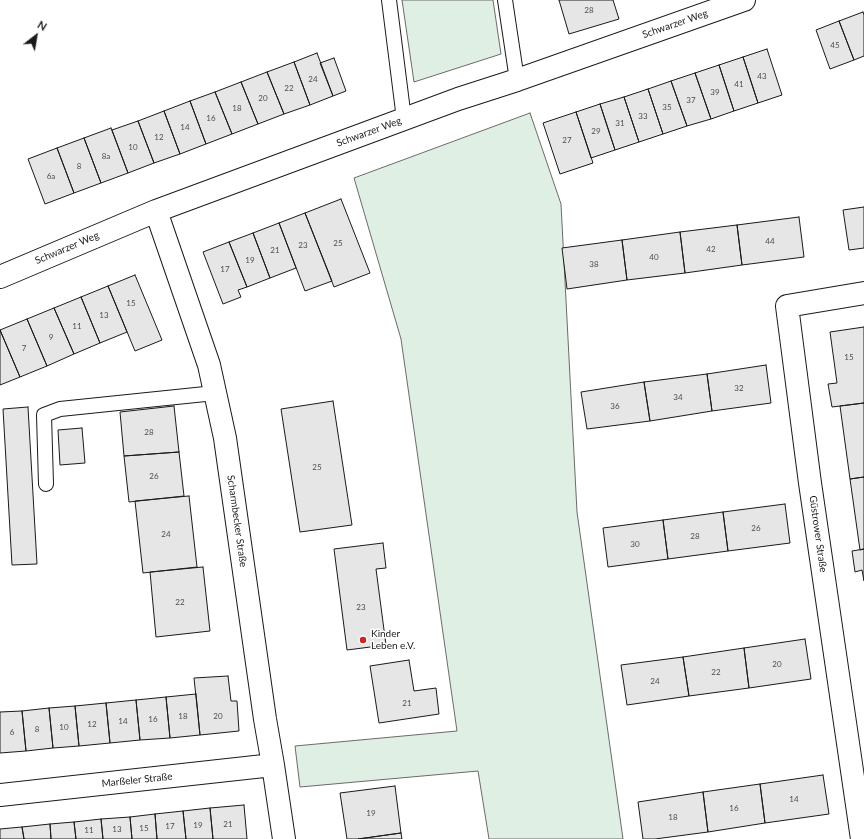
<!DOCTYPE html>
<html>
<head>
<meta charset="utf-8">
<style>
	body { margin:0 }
	#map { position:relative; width:864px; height:839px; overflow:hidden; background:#fff; font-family:Lato,sans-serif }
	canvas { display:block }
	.north { position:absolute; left:16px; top:16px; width:40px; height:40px; -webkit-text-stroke:3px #fff; paint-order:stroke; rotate:31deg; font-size:11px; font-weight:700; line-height:16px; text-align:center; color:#1a1a1a }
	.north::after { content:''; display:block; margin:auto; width:14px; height:18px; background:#1a1a1a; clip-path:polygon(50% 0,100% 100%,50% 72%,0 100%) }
</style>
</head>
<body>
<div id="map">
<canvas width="864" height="839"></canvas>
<div class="north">N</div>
</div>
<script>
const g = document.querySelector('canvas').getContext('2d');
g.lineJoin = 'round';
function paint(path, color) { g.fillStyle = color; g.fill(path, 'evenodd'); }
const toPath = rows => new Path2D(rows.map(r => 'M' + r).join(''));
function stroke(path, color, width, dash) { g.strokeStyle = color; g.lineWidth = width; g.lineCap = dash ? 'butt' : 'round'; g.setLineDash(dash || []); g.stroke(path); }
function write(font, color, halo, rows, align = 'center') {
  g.font = font + ' Lato,sans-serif'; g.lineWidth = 3; g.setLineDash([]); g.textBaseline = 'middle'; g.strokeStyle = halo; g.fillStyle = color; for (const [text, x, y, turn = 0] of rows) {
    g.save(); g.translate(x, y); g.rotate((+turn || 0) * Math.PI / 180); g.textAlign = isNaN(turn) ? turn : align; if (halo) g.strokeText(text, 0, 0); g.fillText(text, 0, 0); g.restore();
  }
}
const green = toPath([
	[402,0,493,0,501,54,414,82,402,0],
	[530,113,561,204,577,512,623,839,489,839,478,771,300,787,295,746,457,731,401,339,354,178,530,113]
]);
const building = toPath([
	[559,0,613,0,619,19,569,34,559,0],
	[863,12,864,15,864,56,854,60,839,21,863,12],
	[839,21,854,60,830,69,816,30,839,21],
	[767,49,782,95,758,103,743,57,767,49],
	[317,53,333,96,310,105,294,62,317,53],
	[743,57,758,103,734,111,719,65,743,57],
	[334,58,346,91,333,96,320,63,334,58],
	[294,62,310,105,284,114,267,72,294,62],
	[719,65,734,111,711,119,695,73,719,65],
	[267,72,284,114,258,124,241,82,267,72],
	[695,73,711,119,687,126,671,81,695,73],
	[671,81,687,126,663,134,648,89,671,81],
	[241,82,258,124,232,134,215,92,241,82],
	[648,89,663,134,639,142,624,97,648,89],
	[215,92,232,134,206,144,190,101,215,92],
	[624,97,639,142,615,150,600,104,624,97],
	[190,101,206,144,180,154,164,111,190,101],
	[600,104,615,150,591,158,576,112,600,104],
	[164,111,180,154,154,163,138,121,164,111],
	[576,112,593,163,560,174,543,123,576,112],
	[138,121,154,163,128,173,112,130,138,121],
	[111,128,128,173,101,183,84,138,111,128],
	[84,138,101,183,74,193,57,148,84,138],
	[57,148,74,193,45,204,28,159,57,148],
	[341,199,370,273,334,287,305,213,341,199],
	[864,207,864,248,849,250,843,210,864,207],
	[305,213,332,281,305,291,279,223,305,213],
	[799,217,804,257,742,265,737,225,799,217],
	[279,223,296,268,270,278,253,233,279,223],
	[737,225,742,265,685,273,680,232,737,225],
	[680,232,685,273,627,280,622,240,680,232],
	[253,233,270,278,247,287,229,242,253,233],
	[622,240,627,280,567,289,562,248,622,240],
	[229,242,247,287,238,290,241,297,223,304,203,252,229,242],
	[135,275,162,340,135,351,108,286,135,275],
	[108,286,127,332,100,343,81,297,108,286],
	[81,297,100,343,74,354,54,308,81,297],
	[54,308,74,354,47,366,27,319,54,308],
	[27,319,47,366,20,377,0,330,27,319],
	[864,327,864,403,832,407,828,384,837,383,830,332,864,327],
	[0,330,20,377,0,385,0,330],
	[766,365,771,403,712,411,707,374,766,365],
	[707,374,712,411,650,421,644,382,707,374],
	[644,382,650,421,587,429,581,392,644,382],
	[333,401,352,525,300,532,281,409,333,401],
	[864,403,864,477,850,479,840,406,864,403],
	[174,406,179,452,124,456,120,412,174,406],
	[28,407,37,564,12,565,3,409,28,407],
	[82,428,85,463,60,465,58,430,82,428],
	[179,452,184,496,129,502,124,456,179,452],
	[864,477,864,549,860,550,850,479,864,477],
	[189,496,197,567,143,573,135,501,189,496],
	[785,504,790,543,728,551,723,512,785,504],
	[723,512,728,551,668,559,663,520,723,512],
	[663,520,668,559,608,567,603,528,663,520],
	[383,543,386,568,376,569,386,645,347,650,334,549,383,543],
	[864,549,864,581,862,570,855,572,852,551,864,549],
	[203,567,210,631,156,637,150,572,203,567],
	[805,639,811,679,749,688,744,648,805,639],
	[744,648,749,688,689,696,683,657,744,648],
	[683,657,689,696,627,705,621,665,683,657],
	[409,660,414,691,436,688,439,714,379,723,370,666,409,660],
	[228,676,231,701,237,701,239,731,200,735,194,678,228,676],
	[196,694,200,735,170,738,166,697,196,694],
	[166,697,170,738,140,740,136,700,166,697],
	[136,700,140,740,110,743,106,703,136,700],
	[106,703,110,743,79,746,75,706,106,703],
	[75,706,79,746,53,748,49,708,75,706],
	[49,708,53,748,26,751,22,711,49,708],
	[22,711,26,751,0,753,0,712,22,711],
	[823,775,829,814,765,823,760,784,823,775],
	[760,784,765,823,708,832,703,792,760,784],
	[395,786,401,833,358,839,347,839,340,793,395,786],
	[703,792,708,832,655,839,643,839,638,802,703,792],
	[244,805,247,839,213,839,210,808,244,805],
	[210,808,213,839,186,839,183,811,210,808],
	[183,811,186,839,157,839,155,814,183,811],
	[155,814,157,839,132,839,130,817,155,814],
	[130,817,132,839,103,839,101,819,130,817],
	[101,819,103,839,76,839,74,822,101,819],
	[74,822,76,839,51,839,50,824,74,822],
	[50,824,51,839,24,839,22,827,50,824],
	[22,827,24,839,0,839,0,829,22,827],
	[401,833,402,839,358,839,401,833]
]);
const lane = toPath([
	[389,0,404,119],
	[505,0,517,80],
	[46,484,44,415,60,409,215,393]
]);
const street = toPath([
	[156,211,209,365,225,438,265,719,273,765,284,839],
	[0,277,156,211,458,99,517,80,744,0],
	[0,795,273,765],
	[862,839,810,483,787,306,864,293]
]);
const markers = [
	[363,640,4,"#c62828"]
];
const numberNames = [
	["28",589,10],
	["45",835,45],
	["43",762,76],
	["24",313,79],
	["41",739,84],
	["22",289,88],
	["39",715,92],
	["20",263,98],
	["37",691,100],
	["35",667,107],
	["18",237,108],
	["33",643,116],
	["16",211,118],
	["31",620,123],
	["14",185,127],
	["29",596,131],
	["12",159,137],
	["27",567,140],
	["10",133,147],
	["8a",106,156],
	["8",79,166],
	["6a",51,176],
	["44",770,241],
	["25",338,243],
	["23",303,245],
	["42",711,249],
	["21",275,250],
	["40",654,257],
	["19",250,260],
	["38",594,264],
	["17",225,269],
	["15",131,303],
	["13",104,315],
	["11",77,326],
	["9",51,337],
	["7",24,348],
	["15",849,357],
	["32",739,388],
	["34",678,397],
	["36",615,406],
	["28",149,432],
	["25",317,467],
	["26",154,476],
	["26",756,528],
	["24",166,534],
	["28",695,536],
	["30",635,544],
	["22",180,602],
	["23",361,607],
	["20",777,664],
	["22",716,672],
	["24",655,681],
	["21",407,703],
	["18",183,716],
	["20",218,716],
	["16",153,719],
	["14",123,721],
	["12",92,724],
	["10",64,727],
	["8",37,729],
	["6",12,732],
	["14",794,799],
	["16",734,808],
	["19",371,813],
	["18",673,817],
	["21",228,824],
	["19",198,825],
	["17",170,826],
	["15",144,828],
	["13",117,829],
	["11",89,830]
];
const streetNames = [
	["Schwarzer Weg",675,24,-19],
	["Schwarzer Weg",369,132,-20],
	["Schwarzer Weg",67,248,-23],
	["Scharmbecker Straße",237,521,82],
	["Güstrower Straße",818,534,82],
	["Marßeler Straße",137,780,-6]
];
const poiNames = [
	["Kinder",371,634],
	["Leben e.V.",371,646]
];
paint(green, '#e0efe3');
stroke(green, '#6a6a6a', 1);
paint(building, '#e6e6e6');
stroke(building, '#1a1a1a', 1);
stroke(lane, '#1a1a1a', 16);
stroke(street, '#1a1a1a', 24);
stroke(lane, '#fff', 14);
stroke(street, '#fff', 22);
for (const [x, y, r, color] of markers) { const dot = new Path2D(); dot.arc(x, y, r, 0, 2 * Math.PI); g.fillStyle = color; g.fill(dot); stroke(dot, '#fff', 1.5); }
write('8px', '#4d4d4d', null, numberNames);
write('10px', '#1a1a1a', '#fff', streetNames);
write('10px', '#1a1a1a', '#fff', poiNames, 'left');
</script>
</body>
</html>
